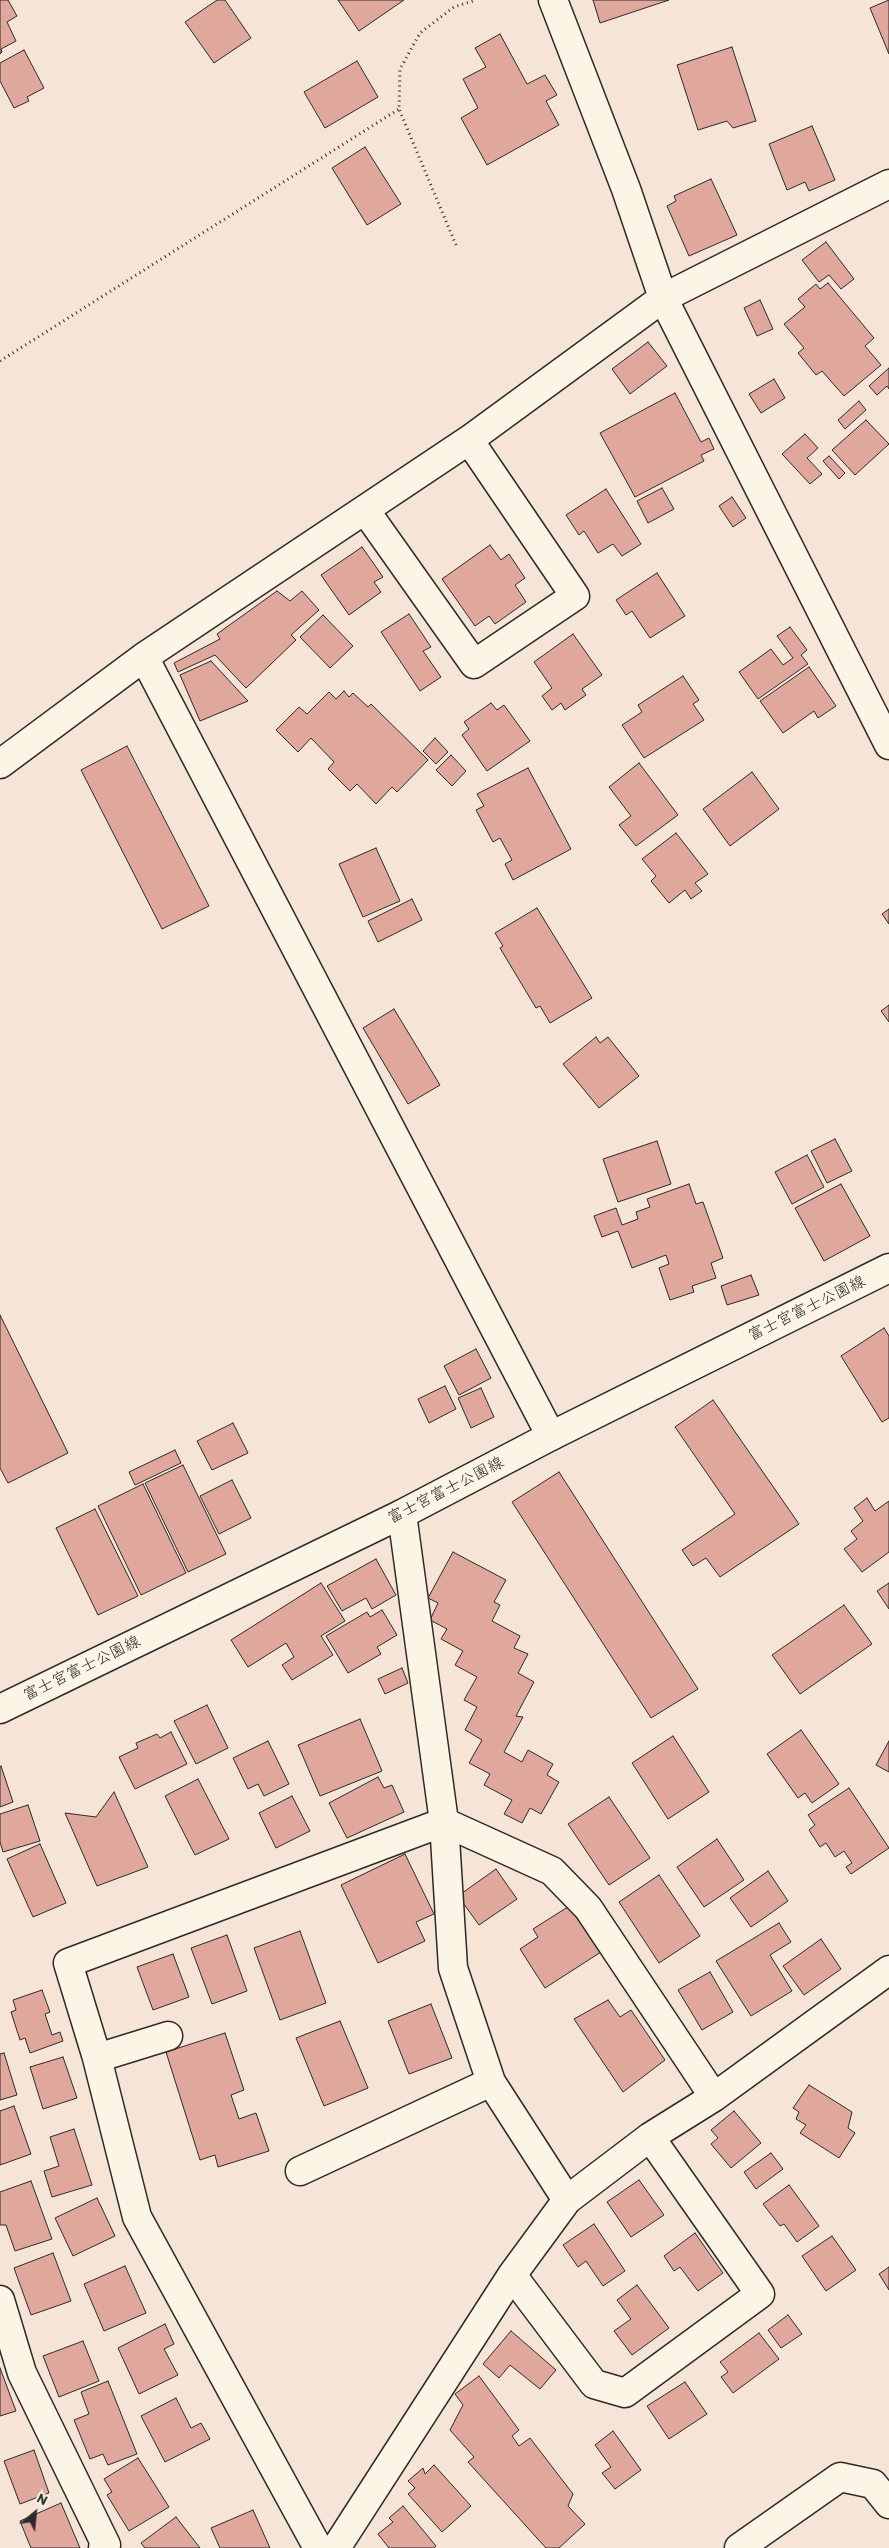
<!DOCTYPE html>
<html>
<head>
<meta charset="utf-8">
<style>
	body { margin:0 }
	#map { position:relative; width:889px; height:2548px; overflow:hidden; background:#f6e5d7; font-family:Itim,sans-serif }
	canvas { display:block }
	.north { position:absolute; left:10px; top:2488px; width:50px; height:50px; -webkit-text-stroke:4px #fcf5e5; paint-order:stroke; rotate:28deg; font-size:14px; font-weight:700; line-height:20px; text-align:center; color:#2b2b2b }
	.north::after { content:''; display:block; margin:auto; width:18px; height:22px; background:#2b2b2b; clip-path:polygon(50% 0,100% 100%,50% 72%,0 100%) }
</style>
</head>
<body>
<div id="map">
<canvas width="889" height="2548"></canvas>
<div class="north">N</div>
</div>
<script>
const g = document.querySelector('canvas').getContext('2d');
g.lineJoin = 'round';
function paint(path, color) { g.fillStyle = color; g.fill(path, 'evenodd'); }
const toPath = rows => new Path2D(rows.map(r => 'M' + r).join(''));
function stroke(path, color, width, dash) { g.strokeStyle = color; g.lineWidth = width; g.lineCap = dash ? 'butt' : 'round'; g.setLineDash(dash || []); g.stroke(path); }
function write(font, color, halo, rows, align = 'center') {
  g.font = font + ' Itim,"Klee One",sans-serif'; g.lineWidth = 4; g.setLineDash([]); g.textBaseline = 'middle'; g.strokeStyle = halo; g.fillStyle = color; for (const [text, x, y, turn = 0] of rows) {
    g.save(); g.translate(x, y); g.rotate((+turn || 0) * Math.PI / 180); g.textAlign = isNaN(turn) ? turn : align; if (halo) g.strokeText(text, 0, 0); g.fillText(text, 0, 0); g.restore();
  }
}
const building = toPath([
	[0,0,8,0,17,16,7,22,16,41,1,49,2,52,0,54,0,0],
	[217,0,225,0,251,38,214,63,185,22,217,0],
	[338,0,404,0,359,31,338,0],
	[593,0,669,0,600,23,593,0],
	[889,0,889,54,870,8,889,0],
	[500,34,527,84,545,75,557,95,546,101,559,125,487,165,461,118,478,108,463,79,486,67,475,48,500,34],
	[732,47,756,121,733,128,727,121,698,130,677,65,732,47],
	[24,50,44,88,27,97,29,101,14,108,0,81,0,63,24,50],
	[357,61,378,97,325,128,304,92,357,61],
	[812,126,835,180,809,191,805,182,787,190,769,144,812,126],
	[365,147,401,204,367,225,332,168,365,147],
	[711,179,737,235,689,256,667,206,676,201,674,196,711,179],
	[826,242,854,279,841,289,829,275,819,282,802,260,826,242],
	[828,283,874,338,865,346,881,365,844,396,822,371,816,375,798,353,804,348,784,324,805,307,798,299,816,284,820,289,828,283],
	[760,300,773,329,757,336,744,308,760,300],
	[648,342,667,366,630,394,612,369,648,342],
	[889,368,889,389,887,386,877,395,869,386,889,368],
	[774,379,785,398,761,413,749,394,774,379],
	[675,393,701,442,709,438,714,449,701,455,704,461,635,497,600,433,675,393],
	[859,401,866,410,845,429,838,420,859,401],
	[866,420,889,444,855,475,832,450,866,420],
	[805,434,818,448,807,458,822,474,810,484,782,454,805,434],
	[829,456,845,473,839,479,823,461,829,456],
	[662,488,674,509,648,523,637,501,662,488],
	[606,489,641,544,622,556,613,544,598,553,584,531,579,535,566,515,606,489],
	[732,497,746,518,733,527,719,506,732,497],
	[490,545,501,560,509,554,525,578,515,585,526,602,495,624,489,616,475,626,442,579,490,545],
	[362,547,383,577,374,582,381,592,349,615,321,575,362,547],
	[657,573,685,616,650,638,632,611,626,615,616,600,657,573],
	[277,591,290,601,302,591,319,610,291,635,296,640,246,688,215,655,178,672,174,663,220,639,217,634,277,591],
	[409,614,431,647,423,651,441,677,420,691,381,632,409,614],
	[323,615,353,646,330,668,300,637,323,615],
	[790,627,807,650,801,655,808,664,758,699,739,672,771,649,783,665,793,658,777,636,790,627],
	[573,634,602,675,582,689,586,695,565,710,561,703,552,710,542,696,552,688,534,662,573,634],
	[211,661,248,701,200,721,180,675,211,661],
	[809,667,836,706,818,718,814,711,783,733,760,701,809,667],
	[683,676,699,700,693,704,704,720,644,758,622,725,642,712,638,705,683,676],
	[344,691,349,697,353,693,368,707,371,704,428,760,397,792,392,787,376,804,357,784,350,791,328,769,334,762,311,738,298,752,276,730,299,707,307,714,329,692,336,699,344,691],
	[491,703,497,710,504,705,530,741,487,771,462,735,469,729,464,722,491,703],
	[435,738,448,752,436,764,423,751,435,738],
	[127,746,209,906,162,929,81,770,127,746],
	[451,755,466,771,452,786,436,770,451,755],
	[639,763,678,815,636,846,619,825,631,816,609,787,639,763],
	[528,768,571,849,513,880,505,864,512,860,500,838,493,842,476,810,484,806,477,794,528,768],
	[752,772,779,809,730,846,703,809,752,772],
	[676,833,708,874,695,883,702,891,691,899,685,890,669,903,651,881,656,876,642,859,676,833],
	[376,848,400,901,363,917,339,864,376,848],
	[412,899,422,920,378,942,368,921,412,899],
	[537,908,592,998,550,1023,540,1006,536,1008,500,948,503,946,495,933,537,908],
	[889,909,889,924,882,914,889,909],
	[889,1005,889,1022,881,1011,889,1005],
	[394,1009,440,1085,408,1104,363,1028,394,1009],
	[596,1037,600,1043,608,1037,639,1076,599,1108,563,1064,596,1037],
	[835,1139,852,1171,827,1183,811,1151,835,1139],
	[657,1141,671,1184,618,1202,603,1159,657,1141],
	[807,1155,824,1187,792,1204,775,1172,807,1155],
	[689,1184,696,1204,703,1202,723,1258,711,1263,716,1278,692,1286,694,1292,670,1300,659,1268,669,1264,666,1255,632,1268,618,1231,602,1237,594,1216,616,1208,622,1225,638,1219,636,1212,650,1207,647,1199,689,1184],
	[841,1184,870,1236,824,1261,795,1208,841,1184],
	[751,1275,759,1295,727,1305,721,1286,751,1275],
	[0,1315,68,1453,8,1483,0,1468,0,1315],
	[884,1328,889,1336,889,1418,882,1422,841,1356,884,1328],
	[476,1349,491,1378,459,1395,444,1366,476,1349],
	[445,1386,456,1409,429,1423,418,1399,445,1386],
	[481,1388,494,1417,471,1428,458,1398,481,1388],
	[713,1400,799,1524,720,1577,706,1558,693,1566,682,1550,735,1514,675,1427,713,1400],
	[233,1423,248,1453,212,1470,197,1441,233,1423],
	[175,1450,181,1463,135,1485,129,1472,175,1450],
	[183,1465,226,1554,188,1572,145,1483,183,1465],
	[559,1472,698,1689,651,1718,512,1502,559,1472],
	[232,1480,251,1518,219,1534,200,1496,232,1480],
	[143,1484,186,1573,141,1595,98,1506,143,1484],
	[867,1498,875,1511,889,1501,889,1552,862,1572,844,1549,857,1539,851,1531,863,1521,854,1508,867,1498],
	[95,1509,138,1596,98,1615,56,1528,95,1509],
	[453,1552,506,1580,494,1602,500,1605,492,1621,520,1636,514,1648,528,1654,518,1673,534,1682,516,1716,523,1717,504,1752,522,1762,528,1750,553,1764,547,1775,559,1782,541,1814,530,1808,522,1823,504,1814,512,1800,484,1785,490,1774,469,1763,482,1740,465,1730,477,1707,464,1700,477,1677,455,1665,463,1651,441,1639,447,1629,430,1620,438,1603,428,1598,453,1552],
	[376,1559,396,1595,372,1609,366,1598,342,1611,327,1586,376,1559],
	[321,1583,345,1621,321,1636,333,1655,292,1680,282,1665,294,1657,286,1643,248,1667,231,1640,321,1583],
	[889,1583,889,1609,877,1591,889,1583],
	[844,1605,872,1644,800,1694,772,1655,844,1605],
	[382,1610,397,1635,377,1647,381,1654,348,1673,326,1636,367,1612,370,1617,382,1610],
	[402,1668,408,1683,385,1694,378,1679,402,1668],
	[207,1705,228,1748,196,1764,174,1721,207,1705],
	[360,1719,382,1771,320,1796,298,1745,360,1719],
	[801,1730,839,1784,812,1803,805,1793,798,1798,767,1754,801,1730],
	[171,1732,187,1764,135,1789,119,1757,138,1748,136,1743,157,1734,160,1738,171,1732],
	[673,1736,709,1792,668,1819,632,1763,673,1736],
	[268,1741,289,1784,264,1796,258,1784,248,1789,233,1758,268,1741],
	[889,1741,889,1772,876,1765,889,1741],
	[1,1766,13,1802,0,1807,0,1767,1,1766],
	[378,1777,384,1788,392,1785,404,1812,347,1838,329,1803,378,1777],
	[198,1779,229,1839,195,1855,165,1796,198,1779],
	[849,1788,889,1848,851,1874,846,1867,852,1863,844,1851,835,1857,826,1843,820,1847,809,1830,815,1825,808,1815,849,1788],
	[114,1792,148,1867,97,1886,65,1813,96,1817,114,1792],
	[292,1796,310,1831,276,1848,259,1813,292,1796],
	[609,1797,650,1858,609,1885,568,1824,609,1797],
	[28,1805,40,1841,3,1852,0,1842,0,1814,28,1805],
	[717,1839,744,1880,704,1907,677,1867,717,1839],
	[40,1844,66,1903,33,1917,7,1859,40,1844],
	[405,1854,434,1914,416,1922,425,1941,378,1963,341,1885,405,1854],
	[496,1869,517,1899,479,1925,458,1896,496,1869],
	[768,1871,788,1901,751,1927,730,1898,768,1871],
	[659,1875,700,1936,659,1963,619,1902,659,1875],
	[571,1905,601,1952,545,1988,520,1949,538,1937,533,1929,571,1905],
	[779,1923,791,1942,770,1955,792,1991,751,2016,716,1961,779,1923],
	[300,1931,326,2003,280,2020,254,1948,300,1931],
	[227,1935,247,1991,212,2004,191,1948,227,1935],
	[821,1939,841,1969,804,1995,783,1966,821,1939],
	[173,1954,189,1997,153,2010,137,1967,173,1954],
	[710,1972,733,2012,702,2030,678,1990,710,1972],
	[42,1990,50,2012,45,2014,52,2035,60,2032,63,2041,30,2053,25,2038,20,2040,11,2012,16,2010,13,2000,42,1990],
	[608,2000,620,2017,631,2010,665,2060,623,2092,574,2019,608,2000],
	[431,2004,452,2058,409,2074,388,2021,431,2004],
	[340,2021,368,2088,324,2106,296,2038,340,2021],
	[225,2033,244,2090,231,2095,239,2119,256,2113,269,2151,218,2167,215,2155,200,2160,166,2052,225,2033],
	[4,2053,17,2095,0,2100,0,2054,4,2053],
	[63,2057,77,2098,43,2109,30,2067,63,2057],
	[809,2085,852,2112,848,2128,855,2133,839,2158,800,2133,806,2125,796,2119,799,2112,793,2108,809,2085],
	[14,2106,31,2154,0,2165,0,2111,14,2106],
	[734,2111,761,2143,731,2168,711,2144,718,2138,711,2130,734,2111],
	[74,2129,92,2185,52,2197,44,2171,59,2166,50,2137,74,2129],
	[771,2153,783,2169,756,2189,744,2172,771,2153],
	[639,2180,664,2215,631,2237,607,2202,639,2180],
	[31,2181,52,2239,15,2251,6,2225,0,2225,0,2192,31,2181],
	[789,2185,819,2226,797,2242,784,2224,780,2226,763,2204,789,2185],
	[97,2198,115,2236,73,2256,55,2218,97,2198],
	[594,2224,625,2271,603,2286,586,2261,578,2267,563,2245,594,2224],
	[695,2233,723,2273,698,2291,680,2267,674,2271,664,2256,695,2233],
	[832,2236,856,2270,826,2291,802,2256,832,2236],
	[53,2253,71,2301,31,2315,14,2268,53,2253],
	[125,2266,146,2313,104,2331,84,2284,125,2266],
	[889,2267,889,2290,879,2274,889,2267],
	[637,2285,669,2328,632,2355,614,2331,631,2319,617,2300,637,2285],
	[788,2315,802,2334,781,2348,768,2330,788,2315],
	[165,2324,174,2344,164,2349,178,2375,139,2394,118,2348,165,2324],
	[511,2331,556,2370,540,2389,510,2365,499,2378,483,2364,511,2331],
	[759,2333,779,2359,733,2393,721,2377,728,2372,720,2362,759,2333],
	[83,2341,99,2381,59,2397,43,2356,83,2341],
	[0,2368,16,2411,0,2416,0,2368],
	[479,2376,519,2430,512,2436,519,2446,530,2438,573,2494,568,2506,585,2524,559,2548,546,2548,468,2462,474,2457,450,2430,463,2405,455,2394,479,2376],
	[108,2381,137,2454,108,2465,103,2454,90,2459,74,2420,89,2414,81,2392,108,2381],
	[685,2382,707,2414,669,2439,647,2406,685,2382],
	[176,2398,191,2428,201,2423,210,2439,165,2462,141,2416,176,2398],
	[613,2431,641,2470,615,2489,602,2473,611,2467,595,2445,613,2431],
	[34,2450,49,2493,20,2504,4,2461,34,2450],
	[138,2458,169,2507,129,2531,107,2495,112,2492,104,2479,138,2458],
	[434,2465,471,2506,442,2532,408,2494,415,2488,408,2481,423,2468,425,2474,434,2465],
	[61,2503,80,2548,31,2548,20,2521,61,2503],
	[403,2506,436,2546,434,2548,389,2548,378,2534,393,2522,389,2518,403,2506],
	[253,2510,270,2548,220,2548,211,2528,253,2510],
	[176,2517,200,2548,145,2548,141,2543,176,2517]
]);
const path = toPath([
	[456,245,399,109,400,69,420,33,454,7,476,0],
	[0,361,399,109]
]);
const minor = toPath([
	[553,0,626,189,663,298,889,745],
	[365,510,474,664,575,596,469,440],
	[144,657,551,1436],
	[0,764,144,657,469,440,663,298,889,184],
	[402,1514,444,1822,453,1968,491,2082,567,2200],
	[97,2058,168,2036],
	[300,2171,491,2082],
	[512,2275,594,2384,625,2393,760,2294,650,2137],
	[0,2300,22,2373,106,2545,103,2548],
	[318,2548,137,2217,97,2058,68,1963,444,1822,552,1871,588,1908,714,2097],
	[336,2548,512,2275,567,2200,650,2137,714,2097,889,1970],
	[739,2548,840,2477,873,2484,889,2504]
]);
const major = toPath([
	[0,1709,402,1514,551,1436,889,1268]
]);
const streetNames = [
	["富士宮富士公園線",807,1309,-26],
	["富士宮富士公園線",446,1491,-27],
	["富士宮富士公園線",82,1669,-26]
];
paint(building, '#e0a79d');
stroke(building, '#2b2b2b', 1);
stroke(minor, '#2b2b2b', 31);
stroke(major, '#2b2b2b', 31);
stroke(path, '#2b2b2b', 3, [1, 4]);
stroke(minor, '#fcf5e5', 28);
stroke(major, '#fcf5e5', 28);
write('16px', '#2b2b2b', '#fcf5e5', streetNames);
</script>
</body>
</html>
